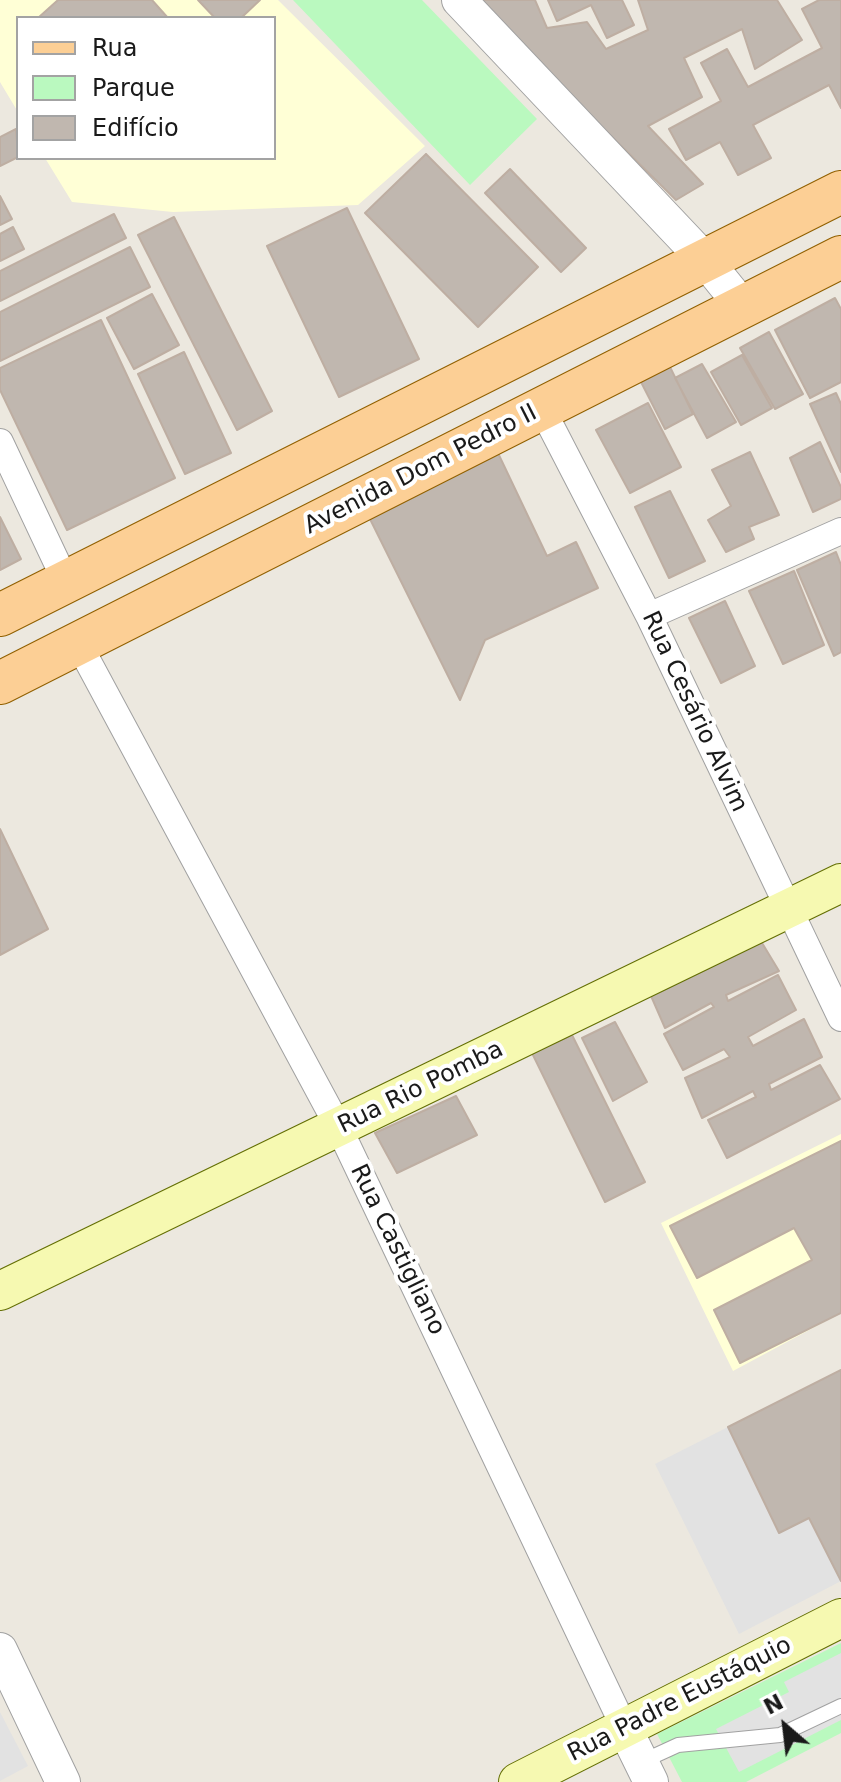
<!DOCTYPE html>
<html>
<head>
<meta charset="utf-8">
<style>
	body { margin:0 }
	#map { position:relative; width:841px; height:1782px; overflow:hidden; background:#ece8df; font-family:"DejaVu Sans",sans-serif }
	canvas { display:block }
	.legend { position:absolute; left:16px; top:16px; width:260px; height:144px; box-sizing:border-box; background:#fff; border:2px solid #a3a3a3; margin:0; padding:10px 14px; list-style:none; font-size:24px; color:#1a1a1a }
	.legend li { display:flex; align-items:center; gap:16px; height:40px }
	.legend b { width:40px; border:2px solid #a3a3a3 }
	.north { position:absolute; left:745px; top:1686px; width:80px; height:80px; -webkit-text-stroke:6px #fff; paint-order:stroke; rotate:332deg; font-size:22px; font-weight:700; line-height:32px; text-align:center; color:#1a1a1a }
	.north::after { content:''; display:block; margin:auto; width:28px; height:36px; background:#1a1a1a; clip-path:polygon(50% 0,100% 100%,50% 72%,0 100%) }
</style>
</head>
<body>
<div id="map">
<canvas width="841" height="1782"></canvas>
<ul class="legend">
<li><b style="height:10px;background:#fccf95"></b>Rua</li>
<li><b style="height:22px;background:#baf9bf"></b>Parque</li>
<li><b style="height:22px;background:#c0b7af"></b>Edifício</li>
</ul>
<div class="north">N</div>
</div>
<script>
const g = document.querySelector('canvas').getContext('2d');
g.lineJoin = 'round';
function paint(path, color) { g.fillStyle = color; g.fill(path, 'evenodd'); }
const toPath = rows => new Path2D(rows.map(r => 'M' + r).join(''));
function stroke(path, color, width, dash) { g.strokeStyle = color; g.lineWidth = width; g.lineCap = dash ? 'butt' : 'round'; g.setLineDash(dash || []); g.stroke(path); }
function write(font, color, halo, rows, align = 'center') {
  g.font = font + ' "DejaVu Sans",sans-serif'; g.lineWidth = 8; g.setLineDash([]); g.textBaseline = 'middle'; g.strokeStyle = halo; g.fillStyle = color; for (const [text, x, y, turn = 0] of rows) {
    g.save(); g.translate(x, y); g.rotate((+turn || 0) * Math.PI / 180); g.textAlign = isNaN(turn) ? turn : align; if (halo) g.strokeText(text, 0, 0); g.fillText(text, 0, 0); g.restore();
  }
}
const education = toPath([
	[0,0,278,0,425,146,358,205,173,212,72,202,45,158,274,158,274,18,18,18,18,112,0,82],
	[841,1134,841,1313,733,1371,661,1223]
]);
const park = toPath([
	[293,0,422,0,537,119,470,185],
	[841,1643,841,1733,746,1782,682,1782,657,1734]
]);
const parking = toPath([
	[728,1427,779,1533,809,1518,841,1581,739,1634,655,1464],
	[841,1653,841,1720,739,1772,716,1729,789,1692,784,1682],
	[0,1712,28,1766,0,1781]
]);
const building = toPath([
	[58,0,152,0,168,18,38,18,58,0],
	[198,0,260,0,241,18,215,18,198,0],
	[479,0,535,0,547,28,587,22,606,49,648,30,638,0,777,0,802,40,755,69,742,29,684,58,702,97,648,126,703,184,676,200,529,55,479,0],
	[548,0,622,0,634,25,607,38,591,5,557,21,548,0],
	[819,0,841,0,841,108,829,85,753,125,771,158,738,175,720,142,686,160,669,129,721,101,701,63,727,49,748,87,822,48,802,9,819,0],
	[16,129,18,157,0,166,0,137,16,129],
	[426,154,538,267,478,327,365,213,426,154],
	[510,169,586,248,561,272,485,193,510,169],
	[0,196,12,219,0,225,0,196],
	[347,208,419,359,339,397,267,246,347,208],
	[114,214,126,238,0,301,0,271,114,214],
	[174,217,272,411,237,430,138,235,174,217],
	[13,227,24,249,0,261,0,234,13,227],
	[130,247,150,287,0,361,0,312,130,247],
	[152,294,179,345,134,369,107,318,152,294],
	[835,298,841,309,841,382,810,398,775,330,835,298],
	[101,320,175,478,67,530,0,390,0,368,101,320],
	[769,332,803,394,775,409,740,348,769,332],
	[184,352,231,453,185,474,138,374,184,352],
	[742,355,772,408,741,425,711,372,742,355],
	[702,364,736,422,707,438,675,378,702,364],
	[670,367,693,414,665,429,641,382,670,367],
	[836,393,841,404,841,472,810,404,836,393],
	[648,403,681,467,630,493,596,430,648,403],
	[820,442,841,487,841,499,813,512,790,458,820,442],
	[497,451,547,556,576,542,598,588,485,640,460,700,369,517,497,451],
	[750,452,779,515,749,527,754,539,726,552,708,520,731,506,712,470,750,452],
	[670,491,705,561,669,578,635,507,670,491],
	[0,517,21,559,0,570,0,517],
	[836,552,841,565,841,652,834,656,797,570,836,552],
	[794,571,824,645,783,664,749,591,794,571],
	[725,601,755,666,721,683,689,618,725,601],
	[0,829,48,929,0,955,0,829],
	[756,933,779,971,726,995,728,1001,778,975,796,1010,748,1037,753,1046,804,1019,822,1057,769,1084,771,1090,820,1065,840,1099,727,1158,708,1120,756,1097,753,1091,702,1118,685,1078,730,1057,724,1049,683,1070,664,1034,714,1007,711,1003,665,1028,648,989,756,933],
	[615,1022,647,1082,613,1101,582,1038,615,1022],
	[572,1035,645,1182,605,1202,532,1053,572,1035],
	[456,1096,477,1135,397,1173,375,1133,456,1096],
	[841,1141,841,1313,740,1363,714,1310,812,1260,794,1228,697,1278,670,1226,841,1141],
	[841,1370,841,1581,809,1518,779,1533,728,1427,841,1370]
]);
const service = toPath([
	[641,1762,678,1745,780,1735,841,1706]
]);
const minor = toPath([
	[542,409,649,616,841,1018],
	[0,442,66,582],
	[649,616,841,531],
	[78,643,339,1128,625,1729]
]);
const tertiary = toPath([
	[459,0,705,260,743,307],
	[0,1650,63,1782],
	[625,1729,651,1782]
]);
const secondary = toPath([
	[0,1291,841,883],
	[518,1782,841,1618]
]);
const primary = toPath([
	[0,615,841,192],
	[0,683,841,257]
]);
const streetNames = [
	["Avenida Dom Pedro II",421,470,-27],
	["Rua Cesário Alvim",694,712,65],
	["Rua Rio Pomba",421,1088,-26],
	["Rua Castigliano",397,1250,64],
	["Rua Padre Eustáquio",680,1700,-27]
];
paint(education, '#ffffd6');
paint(park, '#baf9bf');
paint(parking, '#e2e2e2');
paint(building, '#c0b7af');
stroke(building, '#beaea2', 2);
stroke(service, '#a1a1a1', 16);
stroke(minor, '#a1a1a1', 28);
stroke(tertiary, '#a1a1a1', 36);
stroke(secondary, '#646f04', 40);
stroke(primary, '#916000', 44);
stroke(service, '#fff', 14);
stroke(minor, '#fff', 26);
stroke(tertiary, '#fff', 34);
stroke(secondary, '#f6f9b1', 38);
stroke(primary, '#fccf95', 42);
write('24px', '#1a1a1a', '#fff', streetNames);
</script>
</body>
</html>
